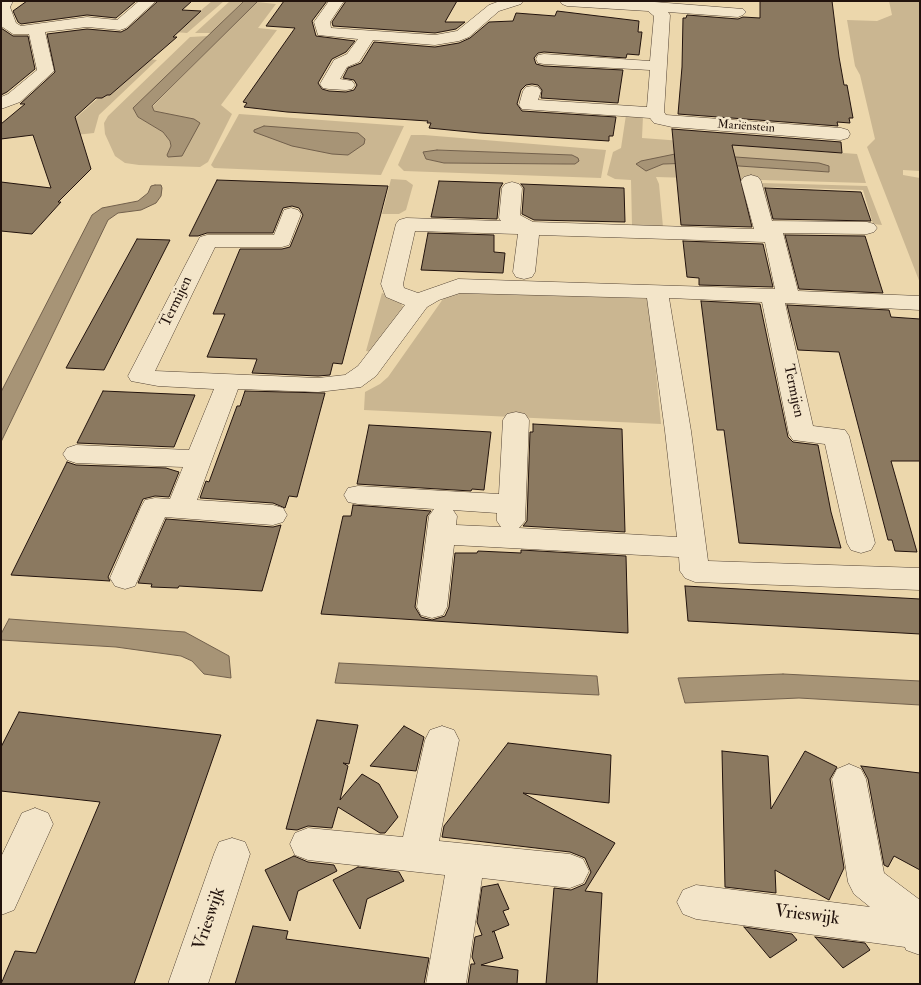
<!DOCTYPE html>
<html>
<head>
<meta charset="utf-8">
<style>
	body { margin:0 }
	#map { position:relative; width:921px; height:985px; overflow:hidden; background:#ecd7ac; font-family:"IM FELL Double Pica",serif }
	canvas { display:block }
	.frame { position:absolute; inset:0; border:2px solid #22130d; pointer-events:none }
</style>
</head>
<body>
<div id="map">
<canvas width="921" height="985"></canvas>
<div class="frame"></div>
</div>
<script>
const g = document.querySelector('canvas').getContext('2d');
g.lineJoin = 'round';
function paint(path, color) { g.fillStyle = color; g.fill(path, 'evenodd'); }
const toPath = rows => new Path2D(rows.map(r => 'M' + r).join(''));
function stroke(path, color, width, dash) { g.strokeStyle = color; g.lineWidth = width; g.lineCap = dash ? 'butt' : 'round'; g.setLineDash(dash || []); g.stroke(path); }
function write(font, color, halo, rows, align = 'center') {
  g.font = font + ' "IM FELL Double Pica",serif'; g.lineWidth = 5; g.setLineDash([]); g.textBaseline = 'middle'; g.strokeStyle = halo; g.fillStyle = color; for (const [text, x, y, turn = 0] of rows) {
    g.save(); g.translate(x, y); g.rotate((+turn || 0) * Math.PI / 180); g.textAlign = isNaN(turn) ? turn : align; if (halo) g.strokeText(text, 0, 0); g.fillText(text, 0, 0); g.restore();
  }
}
const green = toPath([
	[212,1,224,1,187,33,175,32],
	[230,1,243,1,211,33,195,33],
	[889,1,920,1,920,171,903,170,903,175,920,178,920,283,867,147,875,139,860,75,855,66,847,20,877,21,892,15],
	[257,2,276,4,258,28,277,30,221,105,232,114,208,162,200,167,139,165,125,163,115,156,105,134,104,123,108,116,190,37,208,36,133,108,138,117,163,132,170,141,171,146,167,155,182,156,174,116,154,111,152,107],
	[143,58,157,60,99,115,94,133,57,137,69,124],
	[239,114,404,126,381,175,214,168,211,165],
	[626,115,643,116,642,138,857,154,866,183,656,177,659,184,663,227,632,226,631,180,615,179,607,175,613,152,621,148],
	[680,153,829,166,829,172,722,164,663,164],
	[411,135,424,135,606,150,601,178,404,171,398,165],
	[438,150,572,155,578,158,575,164,566,164,444,163,426,159,423,153],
	[391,179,406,180,413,185,406,210,399,214,382,214],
	[761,183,867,186,882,225,873,224,863,190,766,187,774,220,769,218],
	[450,289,649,299,661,424,364,410,365,392,380,384,388,377],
	[382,293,399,299,404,309,374,352,366,351]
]);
const water = toPath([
	[244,1,258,1,152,106,154,111,194,119,200,123,182,156,168,157,167,155,171,146,170,141,163,132,138,117,133,108,244,1],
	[264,126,358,133,365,139,364,144,348,155,332,154,292,146,254,132,254,130,264,126],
	[437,150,572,155,578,158,579,161,575,164,566,164,444,163,426,159,423,152,437,150],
	[680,153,819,163,829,166,829,172,694,163,663,164,646,171,636,164,641,161,680,153],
	[155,185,161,185,162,188,161,196,156,203,141,210,118,213,108,220,1,442,1,392,92,215,102,208,138,201,148,193,151,186,155,185],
	[9,619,185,632,229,656,231,678,204,674,192,661,181,656,116,647,1,640,1,634,9,619],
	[339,663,597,676,599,695,335,683,339,663],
	[783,674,920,681,920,705,799,698,685,703,678,678,783,674]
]);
const building = toPath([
	[27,1,136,1,116,18,87,15,21,24,18,22,13,11,27,1],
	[158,1,192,1,182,10,201,11,173,37,177,37,110,95,107,95,102,98,96,98,75,117,91,169,58,202,61,202,32,234,1,231,1,182,51,188,33,135,1,139,1,124,25,104,20,104,55,72,47,34,87,29,121,32,127,29,158,1],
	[284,1,327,1,312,21,316,36,355,41,346,52,332,59,318,83,322,89,329,91,346,92,354,90,357,85,354,80,343,78,348,68,361,63,374,42,435,47,459,43,470,38,489,22,513,21,516,13,555,16,557,11,639,21,638,32,642,32,639,55,627,54,626,58,544,52,538,53,534,58,536,64,544,66,623,70,618,103,541,98,542,90,538,85,532,84,526,85,521,90,517,104,522,111,616,117,613,136,609,136,609,141,480,133,429,128,431,123,427,123,428,121,287,112,244,107,247,103,243,102,295,28,266,26,284,1],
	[346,1,457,1,445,22,465,22,456,29,435,33,333,26,332,22,346,1],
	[760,1,832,1,839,57,844,85,847,85,853,118,849,118,850,123,837,122,838,126,678,114,682,67,683,18,686,18,687,15,738,19,743,17,760,18,760,1],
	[1,28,13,36,28,36,35,69,7,92,1,95,1,28],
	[672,129,841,142,842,153,732,145,752,227,681,225,672,129],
	[217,180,388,186,342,364,333,363,330,375,318,376,252,373,257,359,207,357,225,314,213,314,240,249,282,249,290,247,303,215,299,208,292,206,283,208,273,233,207,233,198,236,189,236,217,180],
	[439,181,503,183,500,188,497,219,431,217,439,181],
	[521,184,624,188,625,222,534,220,522,214,524,188,521,184],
	[765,188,861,192,871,221,773,219,765,188],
	[428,233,494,235,494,252,505,253,503,273,421,270,428,233],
	[785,235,865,236,883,293,799,289,785,235],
	[137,239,170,240,104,370,66,368,137,239],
	[683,241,763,244,773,287,699,285,699,278,687,277,683,241],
	[701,301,760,304,788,437,793,442,818,445,831,512,841,548,739,543,724,430,717,430,701,301],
	[787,305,889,310,891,317,920,319,920,461,891,461,917,552,895,551,892,540,888,540,839,352,798,350,787,305],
	[103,391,195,395,174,447,77,443,103,391],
	[245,391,325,393,297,497,289,496,285,508,273,503,200,498,206,481,209,482,237,406,240,406,245,391],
	[533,424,622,429,625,532,523,526,527,521,530,432,533,432,533,424],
	[369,425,491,432,484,490,472,489,471,491,357,484,369,425],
	[67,462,76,465,166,468,179,472,169,497,155,496,143,499,108,577,110,581,11,575,67,462],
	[353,505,431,511,427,516,415,607,421,617,432,620,445,616,449,607,455,553,477,553,478,551,521,553,521,550,626,556,628,633,321,614,343,516,351,516,353,505],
	[166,519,273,527,281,525,262,591,179,586,178,588,151,587,152,584,138,583,166,519],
	[685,586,920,599,920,634,688,621,685,586],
	[19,712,221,735,134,984,1,984,15,951,36,953,100,802,1,791,1,747,19,712],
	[317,720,358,725,349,764,343,763,348,766,340,800,362,774,379,784,398,817,385,833,380,833,338,807,332,828,308,826,297,830,286,829,317,720],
	[404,726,424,737,416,771,370,766,404,726],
	[508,743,611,755,609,803,523,793,615,843,585,891,602,893,597,984,546,984,554,888,571,890,585,884,591,872,585,858,570,852,442,837,444,826,508,743],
	[722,751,768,756,771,809,805,751,837,767,830,779,844,868,829,900,775,870,776,893,725,887,722,751],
	[861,766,920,773,920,870,894,856,888,867,884,865,868,779,861,766],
	[294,856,308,862,334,865,337,871,298,891,290,921,265,870,294,856],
	[358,867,399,872,404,881,367,899,360,929,333,880,358,867],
	[498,884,509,909,503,911,509,925,492,932,494,931,503,958,481,965,518,970,517,984,468,984,471,964,475,964,472,957,475,937,482,935,477,922,482,887,498,884],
	[253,926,288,931,286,939,429,958,424,984,235,984,253,926],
	[744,927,792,934,797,940,770,958,744,927],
	[815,937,865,943,870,950,843,968,815,937]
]);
const minor = toPath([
	[1,1,13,1,10,7,16,23,21,26,87,17,117,20,139,1,156,1,126,28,120,30,87,27,45,32,54,71,20,102,1,109,1,97,8,94,37,70,29,34,13,34,1,26,1,1],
	[329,1,344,1,330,22,331,28,435,35,457,31,489,5,500,1,523,1,521,4,499,11,469,37,459,41,435,45,373,40,359,62,347,67,340,79,352,81,355,85,352,89,346,90,329,89,323,88,320,84,334,60,347,54,358,39,318,35,314,22,329,1],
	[560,1,642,1,743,9,746,12,743,15,738,17,668,12,670,15,664,112,666,115,841,128,848,130,850,134,848,138,841,140,672,127,654,123,650,118,522,109,519,105,523,91,526,87,532,86,538,87,541,91,538,100,647,107,650,70,544,64,538,63,536,59,538,55,544,54,650,61,654,16,648,11,567,6,562,4,560,1],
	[751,175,758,177,761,181,772,221,867,222,874,224,877,228,874,232,867,234,783,233,798,291,920,296,920,310,785,303,813,426,845,430,849,436,875,543,871,550,861,553,851,550,847,543,825,444,793,440,789,434,762,302,669,298,691,431,708,561,920,568,920,590,695,582,685,578,680,571,679,557,454,545,447,607,443,615,432,618,421,615,417,607,429,516,434,509,358,504,348,502,344,495,348,488,358,486,499,494,503,420,507,414,516,412,525,414,529,420,525,521,519,528,677,537,665,431,647,298,460,293,439,300,427,307,376,376,361,387,318,392,238,389,197,500,273,505,283,508,287,515,283,522,273,525,165,517,135,586,125,589,115,586,110,578,141,507,145,500,155,498,170,499,183,467,76,463,67,460,63,454,67,448,76,445,189,450,214,389,158,386,131,381,128,376,200,237,207,235,274,235,284,210,291,208,298,210,301,214,289,245,282,247,215,247,155,371,318,378,345,375,358,366,405,305,386,297,381,284,396,224,399,220,406,218,501,221,499,218,502,188,505,184,512,182,519,184,522,188,520,215,533,222,754,229,741,181,744,177,751,175],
	[415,231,518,234,513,272,516,277,524,279,532,277,535,272,539,235,765,242,775,289,458,279,418,293,404,288,403,284,415,231],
	[453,510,497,513,497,521,501,527,456,525,457,516,453,510],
	[442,726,454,730,459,740,439,841,570,854,583,859,589,871,583,883,570,888,482,878,466,984,426,984,445,875,308,860,295,855,290,844,295,833,308,828,403,837,425,740,430,730,442,726],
	[849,764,861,769,866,779,884,873,920,900,920,955,906,950,905,947,696,919,683,914,677,902,683,890,696,885,870,907,854,894,848,882,832,779,837,769,849,764],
	[35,808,48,813,53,824,14,910,1,915,1,857,22,813,35,808],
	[232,838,245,842,250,854,208,984,168,984,214,854,219,842,232,838]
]);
const farStreetnames = [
	["Mariënstein",746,127,4]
];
const streetNames = [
	["Termijen",177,302,-64],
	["Termijen",793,391,78]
];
const nearStreetnames = [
	["Vrieswijk",807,916,7],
	["Vrieswijk",210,919,-71]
];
paint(green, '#cab691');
paint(water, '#a79476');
stroke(water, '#72604c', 1);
paint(building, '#8b7960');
stroke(building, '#22130d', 1);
stroke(minor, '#544435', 1);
paint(minor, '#f3e5c9');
write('12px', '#22130d', '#f3e5c9', farStreetnames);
write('15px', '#22130d', '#f3e5c9', streetNames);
write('18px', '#22130d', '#f3e5c9', nearStreetnames);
</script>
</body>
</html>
